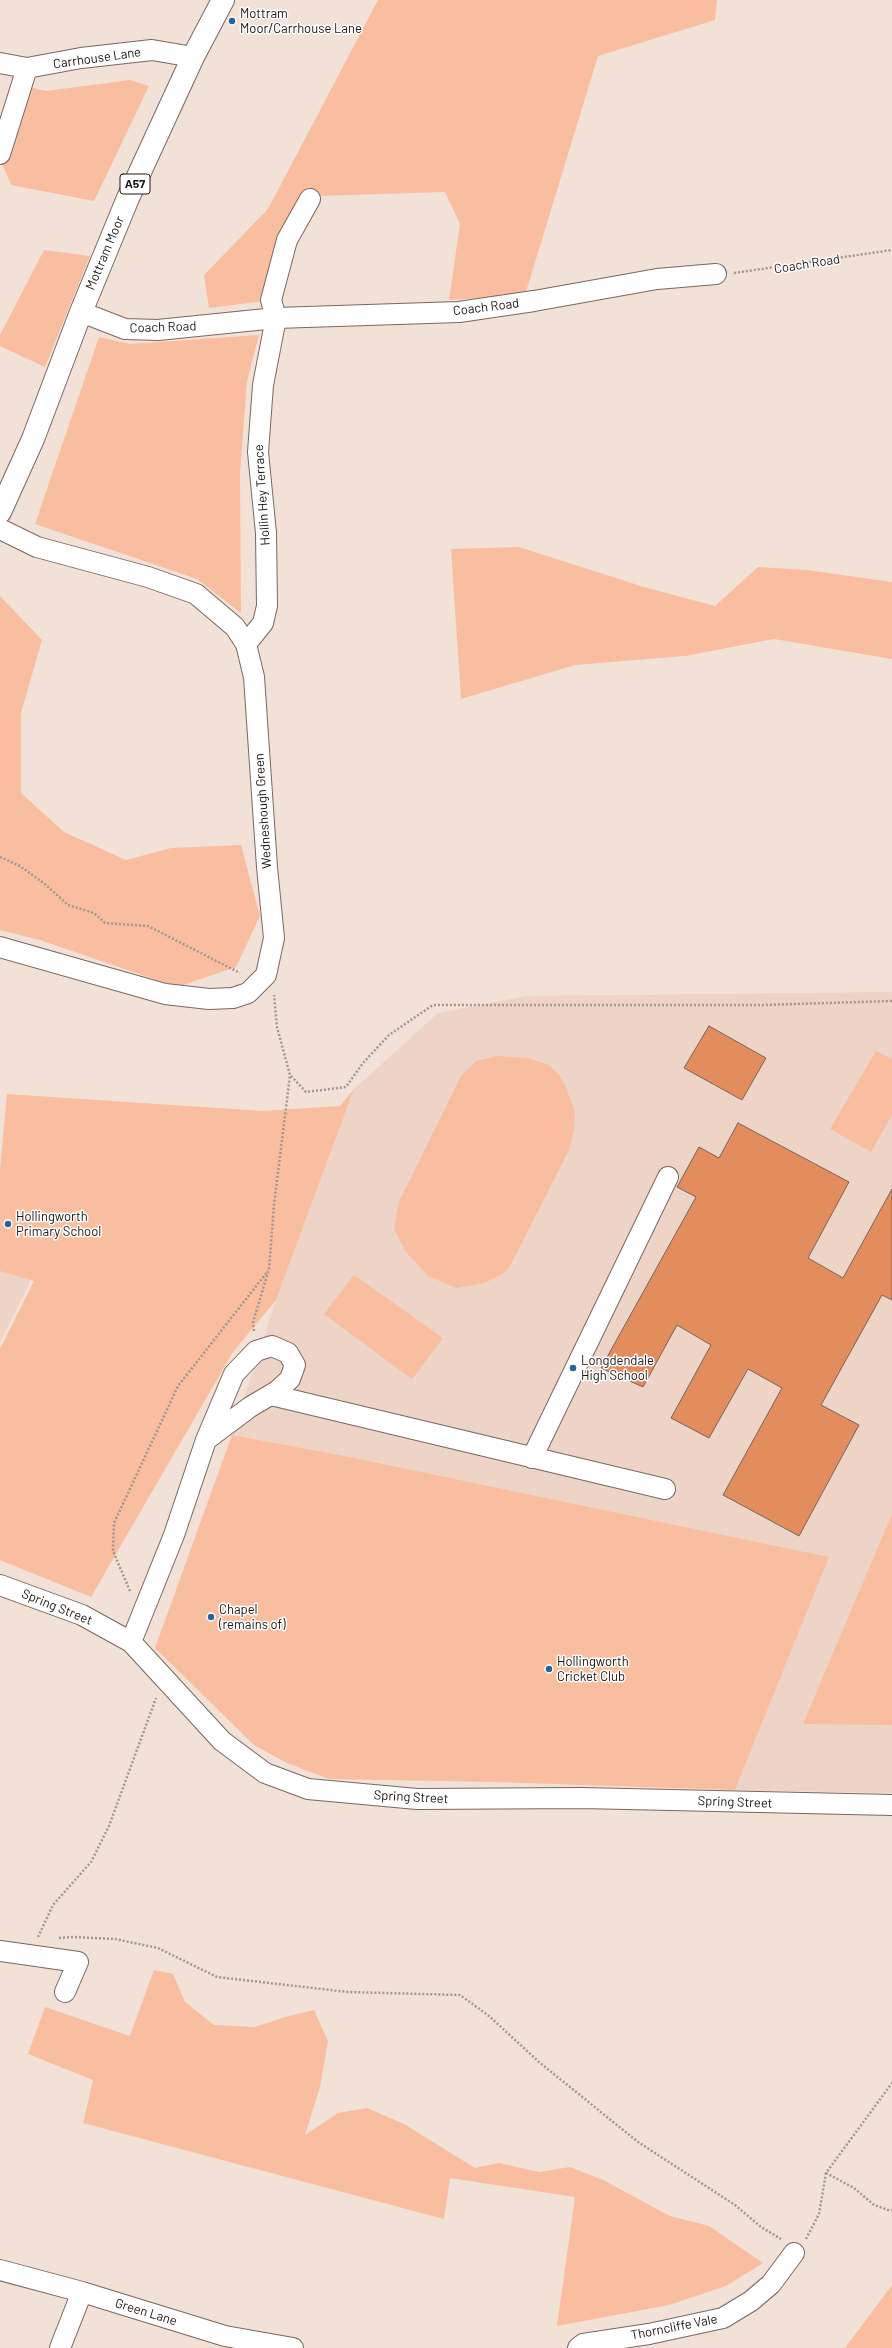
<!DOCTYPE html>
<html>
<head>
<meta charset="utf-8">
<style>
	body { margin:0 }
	canvas { display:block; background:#f2e1d7 }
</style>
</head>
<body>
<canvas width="892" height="2348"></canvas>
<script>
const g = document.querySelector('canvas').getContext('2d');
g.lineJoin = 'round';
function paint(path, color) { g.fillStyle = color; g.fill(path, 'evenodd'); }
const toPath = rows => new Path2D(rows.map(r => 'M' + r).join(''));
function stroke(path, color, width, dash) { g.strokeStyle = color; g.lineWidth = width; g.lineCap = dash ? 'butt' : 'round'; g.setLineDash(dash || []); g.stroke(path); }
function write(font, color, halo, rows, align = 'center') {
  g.font = font + ' Barlow,sans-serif'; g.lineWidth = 3; g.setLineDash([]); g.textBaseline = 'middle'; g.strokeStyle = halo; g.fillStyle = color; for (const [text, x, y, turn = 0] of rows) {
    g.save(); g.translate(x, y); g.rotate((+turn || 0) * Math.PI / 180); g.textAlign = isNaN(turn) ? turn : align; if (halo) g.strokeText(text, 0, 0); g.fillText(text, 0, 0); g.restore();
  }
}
const built = toPath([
	[892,992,892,1793,735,1790,829,1557,345,1456,232,1435,276,1300,354,1089,438,1013,527,996],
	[0,1173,31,1276,27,1289,0,1342]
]);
const green = toPath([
	[378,0,717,0,715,20,598,56,525,295,449,300,460,224,445,192,318,196,264,301,209,308,204,275,268,209],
	[130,80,149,86,94,201,11,185,0,159,12,83,46,91],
	[44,250,90,256,45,367,0,346,0,335],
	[259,335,247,381,240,473,241,613,197,579,35,524,99,337,130,344],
	[519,547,644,587,715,606,758,567,807,570,892,582,892,659,774,639,685,656,575,665,461,699,451,549],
	[0,596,42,640,21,713,21,793,64,832,126,860,171,848,241,845,260,916,236,967,177,987,40,940,0,930],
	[876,1051,892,1059,892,1115,871,1152,830,1129],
	[497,1056,528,1058,549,1065,560,1076,565,1085,575,1112,574,1130,569,1150,509,1268,501,1275,484,1283,456,1288,428,1276,406,1252,394,1229,398,1204,461,1076,476,1061],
	[354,1089,276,1300,233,1352,91,1597,0,1560,0,1349,34,1281,0,1271,0,1170,7,1094,263,1111,340,1106],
	[354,1275,443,1338,412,1379,324,1314],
	[232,1435,345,1456,829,1557,735,1790,494,1782,329,1779,287,1763,254,1745,155,1648],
	[892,1514,892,1725,803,1724],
	[154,1970,173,1974,185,2002,214,2025,255,2027,285,2017,314,2010,328,2041,320,2087,305,2135,338,2113,367,2108,404,2124,475,2168,499,2163,539,2172,570,2167,603,2180,670,2216,709,2226,763,2263,726,2286,669,2305,557,2326,575,2197,450,2178,444,2219,83,2123,93,2080,28,2054,45,2007,130,2036],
	[892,2285,892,2348,845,2348]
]);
const building = toPath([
	[709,1026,766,1058,742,1100,684,1068,709,1026],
	[738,1123,849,1182,808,1258,843,1278,892,1189,892,1300,882,1295,821,1405,859,1425,799,1536,723,1495,782,1388,748,1369,709,1438,671,1418,711,1345,677,1325,643,1387,601,1368,696,1197,677,1187,699,1147,719,1158,738,1123]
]);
const path = toPath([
	[734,273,892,250],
	[0,857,20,866,46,885,68,905,94,913,105,923,148,926,240,973],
	[291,1076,306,1092,346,1087,363,1063,389,1035,433,1005,762,1005,892,1001],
	[254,1331,253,1322,269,1269,274,1205,290,1075,277,1027,274,995],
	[130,1591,113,1551,114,1523,178,1386,268,1271],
	[38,1937,53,1905,91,1862,109,1826,156,1698],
	[59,1938,73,1937,115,1939,158,1948,217,1977,348,1992,460,1995,489,2016,539,2062,638,2142,735,2205,761,2227,781,2239],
	[826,2173,854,2188,874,2205,888,2210,892,2210],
	[806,2239,819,2214,826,2173,892,2083]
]);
const minor = toPath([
	[0,63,27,68,81,58,152,50,193,57],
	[0,154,27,68],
	[81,312,125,329,158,330,276,318,459,312,534,301,657,279,716,274],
	[0,529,37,547,148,577,196,594,235,627,246,644,254,677,267,867,274,938,266,975,248,993,233,998,209,999,165,994,0,947],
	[246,644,263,623,267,606,266,533,258,452,263,385,276,318,271,300,287,240,310,199],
	[271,1395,665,1489],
	[532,1458,668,1177],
	[0,1585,82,1615,131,1642,222,1741,265,1773,308,1789,417,1799,582,1798,892,1805],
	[131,1642,174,1535,206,1440,234,1374,256,1351,272,1346,288,1353,295,1365,290,1379,277,1391,250,1407,206,1440],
	[0,1951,78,1962,65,1992],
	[0,2270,82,2292,225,2336,293,2348],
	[60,2348,82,2292],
	[578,2348,583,2344,649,2334,723,2318,751,2301,771,2284,794,2253]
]);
const highway = toPath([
	[0,512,33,439,81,312,128,198,193,57,223,0]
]);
const markers = [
	[232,21,4,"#25659b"],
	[8,1224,4,"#25659b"],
	[573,1368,4,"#25659b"],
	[211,1617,4,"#25659b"],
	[549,1669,4,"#25659b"]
];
const shields = [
	[135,184,30]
];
const shieldNames = [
	["A57",135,184]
];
const poiNames = [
	["Mottram",240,14],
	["Moor/Carrhouse Lane",240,29],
	["Hollingworth",16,1217],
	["Primary School",16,1232],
	["Longdendale",581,1361],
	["High School",581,1376],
	["Chapel",219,1610],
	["(remains of)",219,1625],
	["Hollingworth",557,1662],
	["Cricket Club",557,1677]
];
const streetNames = [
	["Carrhouse Lane",97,58,-8],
	["Mottram Moor",105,253,-67],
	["Coach Road",807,264,-9],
	["Coach Road",486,307,-7],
	["Coach Road",163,327,-2],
	["Hollin Hey Terrace",262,495,-94],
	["Wedneshough Green",263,811,-94],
	["Spring Street",57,1607,22],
	["Spring Street",411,1797,3],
	["Spring Street",735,1802,2],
	["Green Lane",146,2312,17],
	["Thorncliffe Vale",674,2327,-11]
];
paint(built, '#edd4c6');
paint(green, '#f9be9f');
paint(building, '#e38c5c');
stroke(building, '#75665e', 1);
stroke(minor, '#786860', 22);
stroke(highway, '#786860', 24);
stroke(path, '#a3968e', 2.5, [2, 2]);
stroke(minor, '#fff', 20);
stroke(highway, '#fff', 22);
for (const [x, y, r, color] of markers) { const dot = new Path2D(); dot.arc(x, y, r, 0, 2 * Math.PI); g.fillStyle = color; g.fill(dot); stroke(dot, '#fff', 1.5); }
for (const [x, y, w] of shields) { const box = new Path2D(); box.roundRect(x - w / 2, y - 10, w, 20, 3); g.fillStyle = '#fff'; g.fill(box); stroke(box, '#1d1714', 1); }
write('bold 12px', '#1d1714', null, shieldNames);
write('13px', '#1d1714', '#fff', poiNames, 'left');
write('13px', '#1d1714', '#fff', streetNames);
</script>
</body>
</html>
